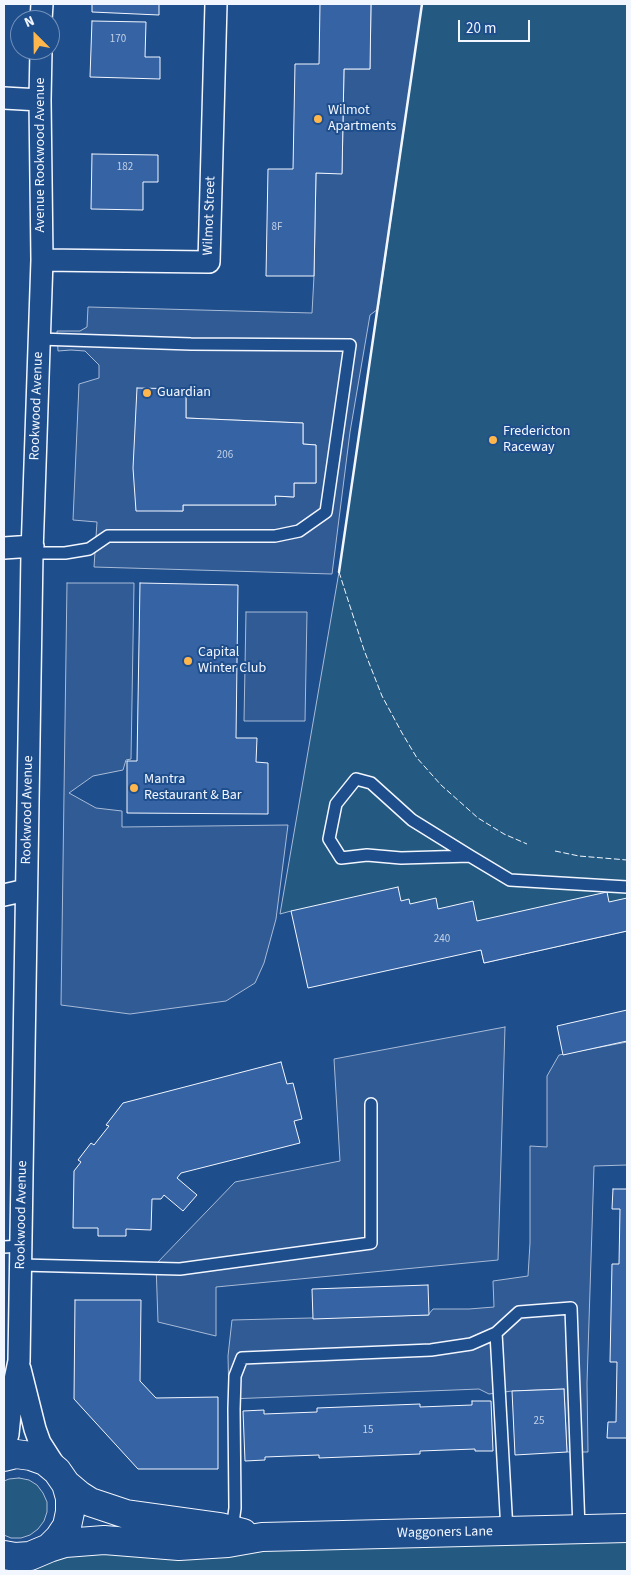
<!DOCTYPE html>
<html>
<head>
<meta charset="utf-8">
<style>
	body { margin:0 }
	#map { position:relative; width:631px; height:1575px; overflow:hidden; background:#1f4e8c; font-family:"Source Sans 3",sans-serif }
	canvas { display:block }
	.frame { position:absolute; inset:0; border:5px solid #f2f6ff; pointer-events:none }
	.north { position:absolute; left:10px; top:10px; width:50px; height:50px; box-sizing:border-box; background:#1f4e8c; border:1px solid #7391ba; border-radius:50%; rotate:337deg; font-size:14px; font-weight:700; line-height:20px; text-align:center; color:#f2f6ff }
	.north::after { content:''; display:block; margin:auto; width:18px; height:22px; background:#ffb74d; clip-path:polygon(50% 0,100% 100%,50% 72%,0 100%) }
	.scale { position:absolute; left:458px; top:20px; width:72px; height:22px; box-sizing:border-box; border:2px solid #f2f6ff; border-top:0; padding-left:6px; font-size:15px; line-height:18px; white-space:nowrap; color:#f2f6ff; -webkit-text-stroke:4px #1f4e8c; paint-order:stroke }
</style>
</head>
<body>
<div id="map">
<canvas width="631" height="1575"></canvas>
<div class="frame"></div>
<div class="north">N</div>
<div class="scale">20 m</div>
</div>
<script>
const g = document.querySelector('canvas').getContext('2d');
g.lineJoin = 'round';
function paint(path, color) { g.fillStyle = color; g.fill(path, 'evenodd'); }
const toPath = rows => new Path2D(rows.map(r => 'M' + r).join(''));
function stroke(path, color, width, dash) { g.strokeStyle = color; g.lineWidth = width; g.lineCap = dash ? 'butt' : 'round'; g.setLineDash(dash || []); g.stroke(path); }
function write(font, color, halo, rows, align = 'center') {
  g.font = font + ' "Source Sans 3",sans-serif'; g.lineWidth = 4; g.setLineDash([]); g.textBaseline = 'middle'; g.strokeStyle = halo; g.fillStyle = color; for (const [text, x, y, turn = 0] of rows) {
    g.save(); g.translate(x, y); g.rotate((+turn || 0) * Math.PI / 180); g.textAlign = isNaN(turn) ? turn : align; if (halo) g.strokeText(text, 0, 0); g.fillText(text, 0, 0); g.restore();
  }
}
const green = toPath([
	[422,4,627,4,627,931,484,963,481,950,291,911,280,914,339,572,422,4],
	[19,1478,29,1480,37,1485,43,1493,47,1502,47,1512,44,1521,38,1529,30,1535,21,1538,11,1538,4,1535,4,1481,9,1479,19,1478],
	[627,1528,627,1571,4,1571,4,1555,627,1528]
]);
const parking = toPath([
	[371,4,422,4,378,309,370,315,350,432,332,574,94,567,97,522,73,520,79,384,99,378,99,365,85,351,71,350,58,351,57,331,80,331,87,327,88,307,312,313,314,276,316,173,342,173,344,69,370,69,371,4],
	[186,389,186,418,303,423,303,444,316,445,316,483,294,483,294,497,275,496,275,505,183,505,183,511,136,510,186,389],
	[67,583,134,583,131,759,126,760,123,770,93,776,69,793,96,808,122,811,122,827,288,825,276,919,264,963,255,983,226,1001,130,1014,61,1005,67,583],
	[246,612,307,612,305,721,244,721,246,612],
	[505,1027,498,1260,216,1287,216,1336,158,1322,156,1264,235,1182,340,1161,334,1059,505,1027],
	[627,1042,627,1165,594,1166,587,1383,588,1452,567,1452,564,1389,512,1391,489,1394,479,1389,229,1399,228,1356,232,1320,428,1315,433,1309,469,1309,494,1307,493,1281,528,1276,530,1243,530,1146,547,1147,547,1076,559,1055,627,1042]
]);
const building = toPath([
	[92,4,159,4,159,15,92,12,92,4],
	[320,4,371,4,370,69,344,69,342,174,316,173,314,276,266,276,268,169,293,169,295,64,319,64,320,4],
	[92,21,146,22,145,57,160,57,160,79,90,77,92,21],
	[92,154,158,155,158,182,143,182,143,210,91,209,92,154],
	[137,388,186,389,186,418,303,423,303,444,316,445,316,483,294,483,294,497,275,496,276,505,183,505,183,511,136,511,133,468,137,388],
	[140,583,238,585,236,738,257,738,256,762,268,763,268,814,127,813,127,761,137,761,140,583],
	[398,887,401,901,409,899,410,904,436,898,438,909,473,901,477,921,607,892,609,902,627,898,627,931,484,963,481,950,308,988,291,911,398,887],
	[627,1010,627,1041,563,1055,557,1026,627,1010],
	[281,1062,287,1084,293,1083,302,1119,294,1121,300,1143,181,1173,177,1178,197,1195,183,1211,164,1195,161,1199,152,1199,151,1230,126,1229,126,1236,98,1236,98,1228,73,1228,74,1171,81,1162,78,1160,91,1143,94,1145,109,1126,106,1125,123,1103,281,1062],
	[613,1189,627,1189,627,1438,607,1438,608,1422,616,1422,617,1362,610,1362,612,1264,619,1264,620,1209,612,1209,613,1189],
	[428,1285,429,1315,313,1319,312,1289,428,1285],
	[75,1300,141,1300,140,1381,156,1398,218,1397,218,1469,138,1469,74,1399,75,1300],
	[564,1389,567,1452,515,1455,512,1391,564,1389],
	[472,1401,491,1401,493,1451,475,1451,475,1449,420,1451,420,1454,319,1458,319,1455,291,1456,265,1457,265,1460,245,1461,243,1411,264,1410,264,1414,317,1412,317,1408,420,1404,420,1407,472,1405,472,1401]
]);
const service = toPath([
	[32,553,65,553,89,549,108,536,275,536,299,531,326,512,350,345,191,344,39,339],
	[470,856,401,858,367,855,341,858,329,839,336,804,356,779,371,783,412,820,470,856,510,880,627,887],
	[4,1247,21,1246],
	[21,1265,180,1269,371,1243,371,1104],
	[496,1333,519,1312,571,1308,579,1529],
	[232,1530,235,1508,234,1409,235,1376,242,1358,431,1350,471,1344,496,1333,507,1531]
]);
const minor = toPath([
	[41,20,42,4],
	[4,98,40,100],
	[42,260,209,262,216,4],
	[4,548,33,546],
	[4,895,26,890],
	[20,1369,35,1429,40,1443,56,1468],
	[4,1448,8,1434,12,1394,19,1361,32,553,42,260,40,100,41,50]
]);
const tertiary = toPath([
	[4,1457,16,1454,31,1456,45,1461,57,1471,66,1484,70,1498,70,1512,67,1526,59,1538,49,1548,30,1556,15,1557,4,1555],
	[66,1484,79,1495,90,1502,126,1514,220,1527,243,1533],
	[49,1548,65,1543,104,1540,179,1546,228,1543,262,1537,627,1528]
]);
const fence = toPath([
	[339,572,364,650,382,696,402,733,417,758,441,785,478,818,504,834,527,844],
	[555,851,579,856,627,860]
]);
const wall = toPath([
	[339,572,422,4]
]);
const markers = [
	[318,119,5,"#ffb74d"],
	[147,393,5,"#ffb74d"],
	[493,440,5,"#ffb74d"],
	[188,661,5,"#ffb74d"],
	[134,788,5,"#ffb74d"]
];
const numberNames = [
	["170",118,40],
	["182",125,168],
	["8F",277,228],
	["206",225,456],
	["240",442,940],
	["25",539,1422],
	["15",368,1431]
];
const poiNames = [
	["Wilmot",328,111],
	["Apartments",328,127],
	["Guardian",157,393],
	["Fredericton",503,432],
	["Raceway",503,448],
	["Capital",198,653],
	["Winter Club",198,669],
	["Mantra",144,780],
	["Restaurant & Bar",144,796]
];
const streetNames = [
	["Avenue Rookwood Avenue",41,155,-90],
	["Wilmot Street",210,216,-88],
	["Rookwood Avenue",37,406,-88],
	["Rookwood Avenue",28,810,-89],
	["Rookwood Avenue",22,1215,-89],
	["Waggoners Lane",445,1533,-1]
];
paint(green, '#245a82');
stroke(green, '#a8bbd7', 1);
paint(parking, '#305b95');
stroke(parking, '#a8bbd7', 1);
paint(building, '#3563a3');
stroke(building, '#f2f6ff', 1);
stroke(service, '#f2f6ff', 14);
stroke(minor, '#f2f6ff', 24);
stroke(tertiary, '#f2f6ff', 30);
stroke(service, '#1f4e8c', 11);
stroke(minor, '#1f4e8c', 21);
stroke(tertiary, '#1f4e8c', 28);
stroke(fence, '#f2f6ff', 1, [6, 2.5]);
stroke(wall, '#f2f6ff', 2.5);
for (const [x, y, r, color] of markers) { const dot = new Path2D(); dot.arc(x, y, r, 0, 2 * Math.PI); g.fillStyle = color; g.fill(dot); stroke(dot, '#1f4e8c', 2); }
write('11px', '#c3d1e8', null, numberNames);
write('14px', '#f2f6ff', '#1f4e8c', poiNames, 'left');
write('14px', '#f2f6ff', '#1f4e8c', streetNames);
</script>
</body>
</html>
